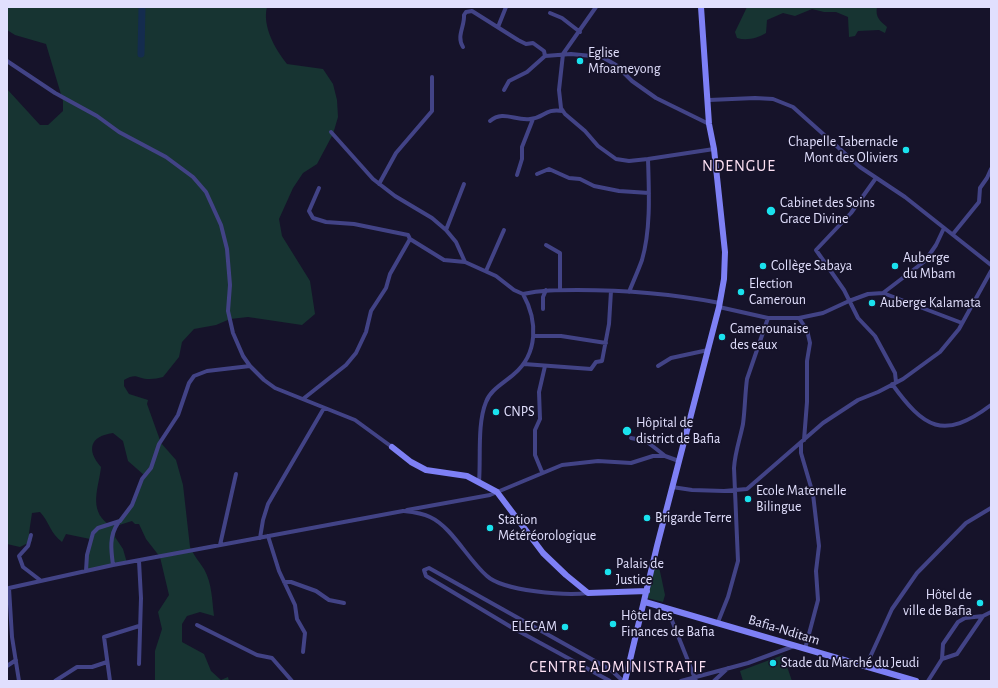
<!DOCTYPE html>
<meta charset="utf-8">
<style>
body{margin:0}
#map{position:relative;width:998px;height:688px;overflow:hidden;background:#16132a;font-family:"Alegreya Sans",sans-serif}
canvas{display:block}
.frame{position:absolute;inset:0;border:8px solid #e1dffd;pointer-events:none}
</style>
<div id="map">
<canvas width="998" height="688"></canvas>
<div class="frame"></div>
</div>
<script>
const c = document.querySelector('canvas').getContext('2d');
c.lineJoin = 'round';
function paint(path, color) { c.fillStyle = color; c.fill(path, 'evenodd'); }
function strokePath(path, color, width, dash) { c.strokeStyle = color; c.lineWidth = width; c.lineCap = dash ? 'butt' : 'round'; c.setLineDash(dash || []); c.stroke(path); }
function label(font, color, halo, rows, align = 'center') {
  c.font = font + ' "Alegreya Sans",sans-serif'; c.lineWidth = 3.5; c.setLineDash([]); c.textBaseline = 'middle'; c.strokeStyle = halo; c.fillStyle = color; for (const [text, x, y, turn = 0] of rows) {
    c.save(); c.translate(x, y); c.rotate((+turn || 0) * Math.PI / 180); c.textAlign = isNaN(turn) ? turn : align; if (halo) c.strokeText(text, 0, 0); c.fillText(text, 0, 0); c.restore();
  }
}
const green = new Path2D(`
 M 7,7 L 267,7 C 262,26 275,49 287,64 L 323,69 L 333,84 L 337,100 L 338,117 L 333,134 L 317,164 L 303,173 L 293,188 L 279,219 L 282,236 L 310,281 L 315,314 L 302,325 L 248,317 L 230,319 L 216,325 L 194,329 L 182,342 L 179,357 L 163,377 C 159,378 154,379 150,379 C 137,379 137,372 124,380 L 124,386 L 129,394 L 148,400 L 147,404 L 161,443 L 176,460 L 183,485 L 190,547 C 194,556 199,561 204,569 C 212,583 212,600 214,616 L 200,612 L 187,616 L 182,624 L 182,642 L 204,654 L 211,671 L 221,680 L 228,677 L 229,681 L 155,681 L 155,651 L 162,629 L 158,612 L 169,595 L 160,557 L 146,539 L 139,524 L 135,524 L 132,521 L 116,526 L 115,537 L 123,549 L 127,563 L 85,571 L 90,539 L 66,534 L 62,542 C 50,533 50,523 40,512 L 32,513 L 29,533 L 32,541 L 20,547 L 7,544 L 7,89 L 40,125 L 48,125 L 63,111 L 63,101 L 46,44 L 15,35 L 7,30 ZM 113,433 L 123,441 L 128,461 L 144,475 C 137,494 130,518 108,524 C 88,509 99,487 101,467 C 86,450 90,436 113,433 Z
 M 747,7 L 877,7 C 875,17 880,21 887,27 L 885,33 L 879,30 L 858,31 L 855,36 L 849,37 L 848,17 L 836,12 L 824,12 L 812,9 L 795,16 L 783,13 L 767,20 L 766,33 C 758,38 747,41 737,38 L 735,32 Z
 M 655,562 L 658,562 L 665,595 L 663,602 L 647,598 Z
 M 783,655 L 792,681 L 743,681 L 740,671 Z`);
const river = new Path2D(`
 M 141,54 L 142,7`);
const street = new Path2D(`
 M 596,7 L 563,54 L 559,90 L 561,108 L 565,114 L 585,131 L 598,146 L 616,159 L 629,161 L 648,159
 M 550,13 L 562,18 L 580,32
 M 498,27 L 506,7
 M 463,47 C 456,36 465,26 464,15 L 466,12 L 472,11 L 518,40 L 526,44 L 533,43 L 544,51 L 545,56
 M 7,61 L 55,93 L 97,116 L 119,132 L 166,157 L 193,177 L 206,192 L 221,225 L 227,249 L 230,285 L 228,311 L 233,333 L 243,356 L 250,366 L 264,380 L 275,388 L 355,420 L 392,447
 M 504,90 L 509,81 L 527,72 L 545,56 L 571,54 L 602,57 L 616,65 L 632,81 L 656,98 L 709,124
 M 709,100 L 755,98 L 773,99 L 793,107 L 860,167 L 905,197 L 991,265
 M 490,121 C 503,110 515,121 530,119 C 545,118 544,108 563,111
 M 331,132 L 373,179 L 395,196 L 432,218 L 446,230 L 456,242 L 465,262 L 496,276 L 514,290 L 523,294
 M 537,174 L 549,169 L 569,178 L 580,179 L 594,186 L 619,191 L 649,193
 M 517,175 L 522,159 L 522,147 L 533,119
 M 876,178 L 851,213 L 816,250 L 844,290 L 858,318 L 875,336 L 895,373 L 896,382
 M 379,184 L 396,153 L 432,111 L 432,77
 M 319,188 L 309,211 L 313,218 L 326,222 L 354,224 L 408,235 L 410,239
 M 446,230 L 464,184
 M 953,234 L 979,202 L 980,188 L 987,178 L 991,169
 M 546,245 L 560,253 L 560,289
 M 486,271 L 504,230
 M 629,292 C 633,282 638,271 642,260 C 651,229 649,191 648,159 L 714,149
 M 883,293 L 962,323
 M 719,307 L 768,318 L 799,318 L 823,313 L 849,301 L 868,294 L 883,293 L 925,261 L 936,245 L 944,228
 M 543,309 L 543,297 L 546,290
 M 799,318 L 807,330 L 810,343 L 807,361 L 807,402 L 804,440
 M 534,336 L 561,336 L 606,343
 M 524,364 L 591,369 L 596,362 L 602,361 L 609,324 L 611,291
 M 658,366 L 671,358 L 708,350
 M 892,384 C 924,428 943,441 991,405
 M 303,399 L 346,365 L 356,353 L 366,332 L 371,311 L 386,288 L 390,274 L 410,239 L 444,260 L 465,262
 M 631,438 L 646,441 L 664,455
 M 801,443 L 801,453 L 813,494 L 819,546 L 816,571 L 818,600 L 805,649
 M 542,472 L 535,455 L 535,430 L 540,419 L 539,392 L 545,366
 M 479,482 C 481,458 477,424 486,402 C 490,390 504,383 514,374 C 538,354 538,321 523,294 C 541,290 558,290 577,290 C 625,290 673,294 720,303
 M 672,487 L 692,490 L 724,491 L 747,489 L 823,423 L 858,400 L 878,392 L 903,379 L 940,352 L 959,329 L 991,271
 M 407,510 L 490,495 L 562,465 L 598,461 L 631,463 L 653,456 L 665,456 L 679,461
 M 31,535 L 28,546 L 19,556 L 23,567 L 40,580
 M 268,536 L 279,571 L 295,605 L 297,619 L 305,633 L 303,652
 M 260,538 L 263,520 L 268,504 L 324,408
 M 220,545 L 236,474
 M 113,565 C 111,550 109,536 118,523
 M 86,571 L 87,555 L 93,533 L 98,528 L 120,521 L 132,505 L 142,479 L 151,468 L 159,444 L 178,415 L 189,383 L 194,376 L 207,371 L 250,366
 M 284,582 L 291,582 L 316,591 L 329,600 L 344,603
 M 667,608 L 696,681
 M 718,622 L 728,597 L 738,561 L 734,468 C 735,452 740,439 743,424 C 745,409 745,394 747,379 L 768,318
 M 197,625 L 257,655 L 272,658 L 292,681
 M 942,659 L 957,654 L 983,616 L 991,612
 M 139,664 L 141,598 L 139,561
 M 7,666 L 16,660
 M 866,666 L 892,609 L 917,573 L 966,523 L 991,508
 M 19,681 L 12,637 L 9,588 L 113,565 L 403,511 C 412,512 422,513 430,517 C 452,527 468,560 487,576 C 503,591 566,596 588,593
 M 55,681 L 77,667 L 92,667 L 107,662
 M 110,681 L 104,637 L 139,626
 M 610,681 L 511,627 L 426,576 L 424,570 L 429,568 L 611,670 L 623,681
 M 681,681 L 748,663 L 794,646
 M 714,681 L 728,668
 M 928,681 L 942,659 L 943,644 L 958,622 L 965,618 L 983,616`);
const secondary = new Path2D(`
 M 392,447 L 411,462 L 426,470 L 467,476 L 497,492 L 543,553 L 566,575 L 588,593 L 647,591
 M 645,602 L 916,681
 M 625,681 L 657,546 L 719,307 L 724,279 L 725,252 L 714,149 L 709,124 L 701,7`);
const markers = [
 [580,61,4,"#1ae2ee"],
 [906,150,4,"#1ae2ee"],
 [771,211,5,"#1ae2ee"],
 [763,266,4,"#1ae2ee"],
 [895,266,4,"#1ae2ee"],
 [741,292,4,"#1ae2ee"],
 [872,303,4,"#1ae2ee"],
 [722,337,4,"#1ae2ee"],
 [496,412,4,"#1ae2ee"],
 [627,431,5,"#1ae2ee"],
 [748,499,4,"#1ae2ee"],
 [647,518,4,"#1ae2ee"],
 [490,528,4,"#1ae2ee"],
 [608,572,4,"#1ae2ee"],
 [980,603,4,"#1ae2ee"],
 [613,624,4,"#1ae2ee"],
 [565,627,4,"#1ae2ee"],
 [773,663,4,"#1ae2ee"]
];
const poiNames = [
 ["Eglise",588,53],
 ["Mfoameyong",588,69],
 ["Chapelle Tabernacle",898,142,"right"],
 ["Mont des Oliviers",898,158,"right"],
 ["Cabinet des Soins",780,203],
 ["Grace Divine",780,219],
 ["Auberge",903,258],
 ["du Mbam",903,274],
 ["Collège Sabaya",771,266],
 ["Election",749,284],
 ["Cameroun",749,300],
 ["Auberge Kalamata",880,303],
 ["Camerounaise",730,329],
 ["des eaux",730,345],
 ["CNPS",504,412],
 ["Hôpital de",636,423],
 ["district de Bafia",636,439],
 ["Ecole Maternelle",756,491],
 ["Bilingue",756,507],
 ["Brigarde Terre",655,518],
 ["Station",498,520],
 ["Météréorologique",498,536],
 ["Palais de",616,564],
 ["Justice",616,580],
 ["Hôtel de",972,595,"right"],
 ["ville de Bafia",972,611,"right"],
 ["Hôtel des",621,616],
 ["Finances de Bafia",621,632],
 ["ELECAM",557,627,"right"],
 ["Stade du Marché du Jeudi",781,663]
];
const streetNames = [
 ["Bafia-Nditam",784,630,17]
];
const quarterNames = [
 ["NDENGUE",739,166],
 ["CENTRE ADMINISTRATIF",618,667]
];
paint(green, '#173432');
strokePath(river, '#142c4e', 7);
strokePath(street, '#424386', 4);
strokePath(secondary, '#7e80f5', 6);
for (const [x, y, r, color] of markers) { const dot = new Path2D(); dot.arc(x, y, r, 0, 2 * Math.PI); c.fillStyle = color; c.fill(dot); strokePath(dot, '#16132a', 1.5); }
label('14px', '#e1dffd', '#16132a', poiNames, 'left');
label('14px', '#e1dffd', '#16132a', streetNames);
c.letterSpacing = '1px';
label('16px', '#fde1f4', '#16132a', quarterNames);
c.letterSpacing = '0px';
</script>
